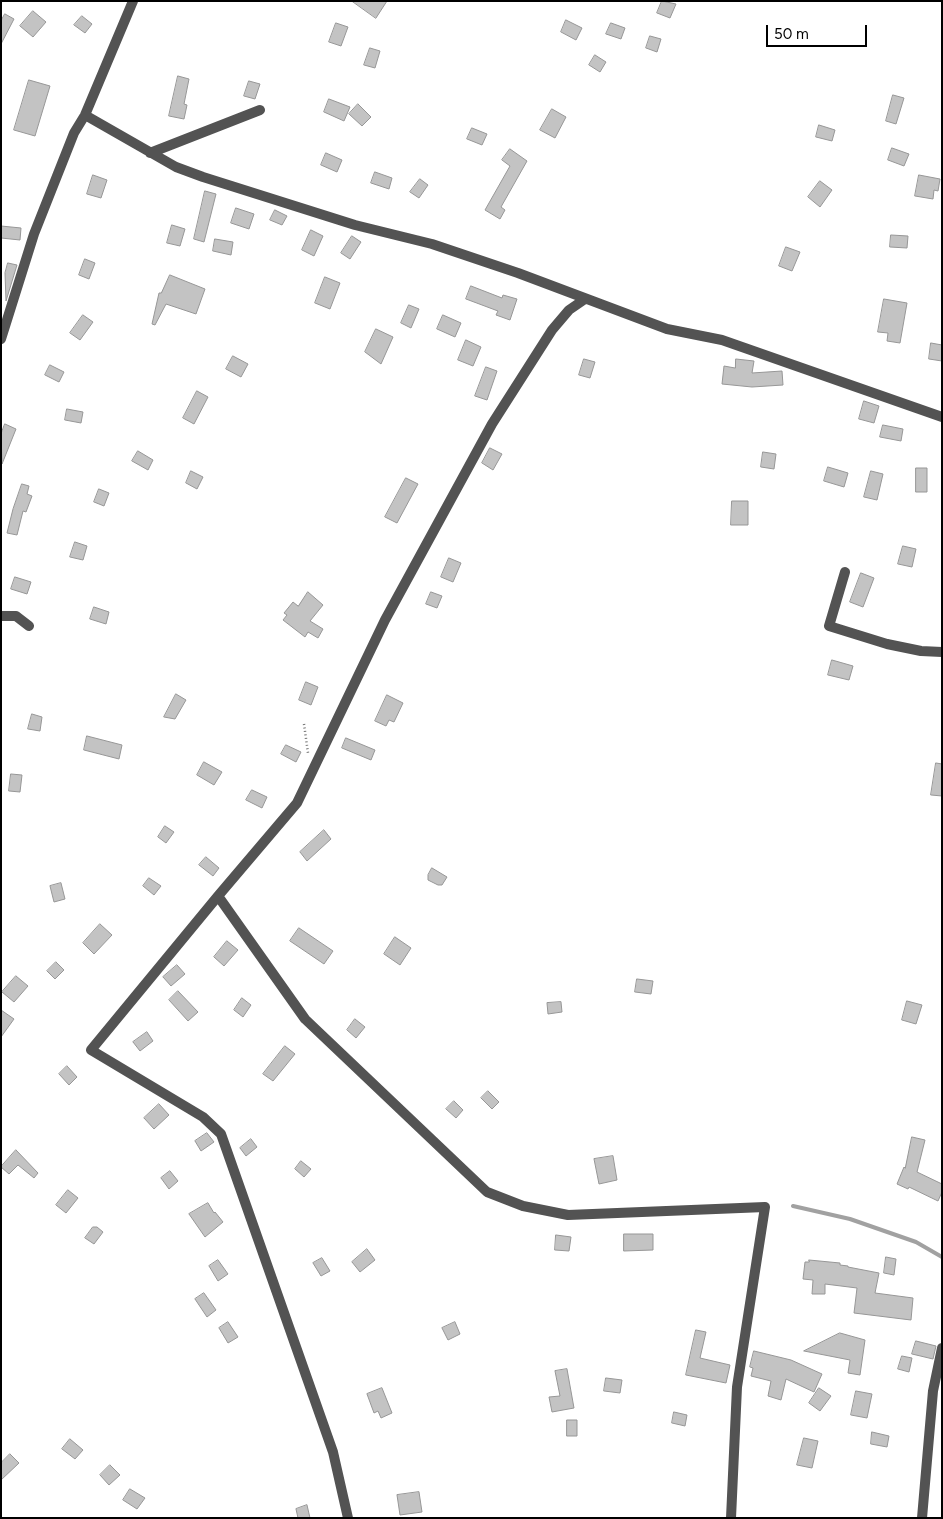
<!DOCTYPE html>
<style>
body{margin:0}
#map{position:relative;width:943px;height:1519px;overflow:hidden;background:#fff;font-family:Figtree,sans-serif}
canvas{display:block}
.frame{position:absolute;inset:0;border:2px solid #000;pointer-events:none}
.scale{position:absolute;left:766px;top:25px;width:101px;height:22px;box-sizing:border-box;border:2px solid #000;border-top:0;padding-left:6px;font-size:15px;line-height:18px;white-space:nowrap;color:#000;-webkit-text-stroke:4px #fff;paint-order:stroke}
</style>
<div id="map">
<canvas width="943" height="1519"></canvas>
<div class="frame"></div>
<div class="scale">50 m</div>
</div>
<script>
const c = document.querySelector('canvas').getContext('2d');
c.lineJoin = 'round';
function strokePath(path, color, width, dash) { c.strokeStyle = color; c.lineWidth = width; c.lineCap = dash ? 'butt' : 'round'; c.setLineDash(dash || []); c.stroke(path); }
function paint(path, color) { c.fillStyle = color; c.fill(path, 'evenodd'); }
const stream = new Path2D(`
 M 793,1206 L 850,1219 L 916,1242 L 942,1257`);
const building = new Path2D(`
 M 352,1 L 387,1 L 376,18 Z
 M 662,1 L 676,4 L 670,18 L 657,13 Z
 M 33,11 L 46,22 L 33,37 L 20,26 Z
 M 5,14 L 14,19 L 1,44 L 1,21 Z
 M 82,16 L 92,24 L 85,33 L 74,25 Z
 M 566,20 L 582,28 L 576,40 L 561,32 Z
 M 336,23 L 348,27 L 341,46 L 329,42 Z
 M 611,23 L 625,28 L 621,39 L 606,34 Z
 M 650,36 L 661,39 L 657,52 L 646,48 Z
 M 370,48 L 380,51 L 375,68 L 364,65 Z
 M 595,55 L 606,62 L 600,72 L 589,65 Z
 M 178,76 L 189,79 L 184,104 L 187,105 L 184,119 L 169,116 Z
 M 29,80 L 50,86 L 35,136 L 14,130 Z
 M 249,81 L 260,84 L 255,99 L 244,96 Z
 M 893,95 L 904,98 L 896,124 L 886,121 Z
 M 329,99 L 350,107 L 344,121 L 324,112 Z
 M 358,104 L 371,117 L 362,126 L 349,114 Z
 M 552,109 L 566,117 L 555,138 L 540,130 Z
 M 819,125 L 835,130 L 832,141 L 816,137 Z
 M 472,128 L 487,134 L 482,145 L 467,139 Z
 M 892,148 L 909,154 L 904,166 L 888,160 Z
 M 510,149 L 527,161 L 501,207 L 505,210 L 500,219 L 485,210 L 510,166 L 502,160 Z
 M 326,153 L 342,160 L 337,172 L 321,165 Z
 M 375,172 L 392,178 L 389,189 L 371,183 Z
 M 93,175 L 107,180 L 101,198 L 87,194 Z
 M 919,175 L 940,179 L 938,191 L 934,190 L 933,199 L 915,196 Z
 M 420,179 L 428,185 L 419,198 L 410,192 Z
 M 820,181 L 832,190 L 820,207 L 808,197 Z
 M 205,191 L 216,194 L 204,242 L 194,239 Z
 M 236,208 L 254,214 L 249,229 L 231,223 Z
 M 275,210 L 287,216 L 282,225 L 270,220 Z
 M 172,225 L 185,229 L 180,246 L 167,243 Z
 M 1,226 L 21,228 L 20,240 L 1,238 Z
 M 311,230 L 323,236 L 314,256 L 302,250 Z
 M 891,235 L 908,236 L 907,248 L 890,247 Z
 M 352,236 L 361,242 L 350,259 L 341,253 Z
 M 215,239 L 233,242 L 231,255 L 213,251 Z
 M 786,247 L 800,252 L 792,271 L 779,266 Z
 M 85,259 L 95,263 L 89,279 L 79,275 Z
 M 8,263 L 17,265 L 6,301 L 5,273 Z
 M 170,275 L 205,289 L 196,314 L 166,304 L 155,325 L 152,324 L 159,293 L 161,293 Z
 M 325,277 L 340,283 L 330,309 L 315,303 Z
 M 471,286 L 502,298 L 503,295 L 517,299 L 510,320 L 496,315 L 498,311 L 466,299 Z
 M 884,299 L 907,303 L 900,343 L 887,341 L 888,333 L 878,332 Z
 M 409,305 L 419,309 L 411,328 L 401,323 Z
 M 83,315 L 93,322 L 80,340 L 70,333 Z
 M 443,315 L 461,323 L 455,337 L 437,329 Z
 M 376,329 L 393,337 L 381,364 L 365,352 Z
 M 466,340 L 481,347 L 473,366 L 458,360 Z
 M 931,343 L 942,345 L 942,361 L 929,359 Z
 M 233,356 L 248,364 L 241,377 L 226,369 Z
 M 584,359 L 595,362 L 590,378 L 579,375 Z
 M 736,359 L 754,361 L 752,373 L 782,371 L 783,385 L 752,387 L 722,384 L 724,366 L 735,368 Z
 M 50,365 L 64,372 L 59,382 L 45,375 Z
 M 486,367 L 497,371 L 487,400 L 475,396 Z
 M 197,391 L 208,397 L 194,424 L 183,418 Z
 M 864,401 L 879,406 L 874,423 L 859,419 Z
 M 67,409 L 83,412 L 81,423 L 65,420 Z
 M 5,424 L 16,429 L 2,464 L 1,434 Z
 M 883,425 L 903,429 L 901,441 L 880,437 Z
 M 490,448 L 502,454 L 493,470 L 482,463 Z
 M 138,451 L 153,460 L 148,470 L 132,461 Z
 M 763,452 L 776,454 L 774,469 L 761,467 Z
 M 828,467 L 848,473 L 844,487 L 824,481 Z
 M 916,468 L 927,468 L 927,492 L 916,492 Z
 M 191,471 L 203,477 L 197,489 L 186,483 Z
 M 871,471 L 883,474 L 877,500 L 864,497 Z
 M 406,478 L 418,484 L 397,523 L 385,517 Z
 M 22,484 L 29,486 L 27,494 L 32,496 L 26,512 L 23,511 L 17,535 L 7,533 L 13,509 Z
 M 99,489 L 109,493 L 104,506 L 94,502 Z
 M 732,501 L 748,501 L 748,525 L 731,525 Z
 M 75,542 L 87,546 L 83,560 L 70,557 Z
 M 903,546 L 916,549 L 912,567 L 898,564 Z
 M 449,558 L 461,563 L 453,582 L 441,577 Z
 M 861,573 L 874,578 L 863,607 L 850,602 Z
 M 15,577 L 31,582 L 27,594 L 11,589 Z
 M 308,592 L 323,605 L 310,621 L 323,629 L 318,638 L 308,632 L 305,637 L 283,620 L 287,615 L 284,613 L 293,602 L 298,606 Z
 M 431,592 L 442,596 L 437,608 L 426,604 Z
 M 94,607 L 109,612 L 106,624 L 90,619 Z
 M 832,660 L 853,666 L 849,680 L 828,675 Z
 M 306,682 L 318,687 L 311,705 L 299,700 Z
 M 176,694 L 186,700 L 175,719 L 164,717 Z
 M 387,695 L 403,703 L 394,722 L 389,720 L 386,726 L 375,721 Z
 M 32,714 L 42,717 L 40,731 L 28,729 Z
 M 87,736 L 122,745 L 119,759 L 84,750 Z
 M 346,738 L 375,750 L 371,760 L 342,748 Z
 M 286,745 L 301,752 L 296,762 L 281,754 Z
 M 204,762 L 222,772 L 214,785 L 197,775 Z
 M 936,763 L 942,764 L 942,796 L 931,795 Z
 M 11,774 L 22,775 L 20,792 L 9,791 Z
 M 252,790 L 267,797 L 262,808 L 246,800 Z
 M 165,826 L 174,832 L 166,843 L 158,837 Z
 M 324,830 L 331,839 L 307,861 L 300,852 Z
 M 206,857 L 219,868 L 213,876 L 199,865 Z
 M 432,868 L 447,877 L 442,885 L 438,885 L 428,880 L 428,875 Z
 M 149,878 L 161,886 L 154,895 L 143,886 Z
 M 61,883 L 65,899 L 54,902 L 50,886 Z
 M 100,924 L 112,935 L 94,954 L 83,943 Z
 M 299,928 L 333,951 L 324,964 L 290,941 Z
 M 395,937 L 411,948 L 400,965 L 384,954 Z
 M 227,941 L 238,950 L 224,966 L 214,957 Z
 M 56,962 L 64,970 L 55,979 L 47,971 Z
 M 177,965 L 185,974 L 171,986 L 163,977 Z
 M 16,976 L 28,986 L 14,1002 L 2,992 Z
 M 637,979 L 653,981 L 651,994 L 635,992 Z
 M 178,991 L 198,1012 L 188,1021 L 169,1000 Z
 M 242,998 L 251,1005 L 243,1017 L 234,1010 Z
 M 907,1001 L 922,1005 L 916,1024 L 902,1020 Z
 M 561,1002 L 562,1012 L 548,1014 L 547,1003 Z
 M 1,1010 L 14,1019 L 1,1037 Z
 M 355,1019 L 365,1027 L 356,1038 L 347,1030 Z
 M 147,1032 L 153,1041 L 140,1051 L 133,1042 Z
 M 285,1046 L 295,1054 L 273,1081 L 263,1074 Z
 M 67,1066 L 77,1077 L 69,1085 L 59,1074 Z
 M 488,1091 L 499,1102 L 492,1109 L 481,1098 Z
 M 454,1101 L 463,1110 L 456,1118 L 446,1109 Z
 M 159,1104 L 169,1115 L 154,1129 L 144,1118 Z
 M 207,1133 L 214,1142 L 201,1151 L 195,1141 Z
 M 912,1137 L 925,1140 L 917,1172 L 942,1184 L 942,1192 L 938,1201 L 909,1187 L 908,1189 L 897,1184 L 904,1167 L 905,1168 Z
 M 251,1139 L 257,1147 L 246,1156 L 240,1148 Z
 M 16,1150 L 38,1173 L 34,1178 L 18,1165 L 9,1174 L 1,1167 Z
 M 613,1156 L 617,1180 L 599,1184 L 594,1159 Z
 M 301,1161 L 311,1169 L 304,1177 L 295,1169 Z
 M 170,1171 L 178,1181 L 169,1189 L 161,1178 Z
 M 68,1190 L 78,1198 L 66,1213 L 56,1205 Z
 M 208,1203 L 214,1213 L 215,1212 L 223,1222 L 205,1237 L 189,1214 Z
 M 93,1227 L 97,1227 L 103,1232 L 94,1244 L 85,1238 Z
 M 624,1234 L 653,1234 L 653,1250 L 624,1251 Z
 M 556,1235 L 571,1237 L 569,1251 L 555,1250 Z
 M 367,1249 L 375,1260 L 360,1272 L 352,1262 Z
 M 886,1257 L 896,1259 L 894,1275 L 884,1273 Z
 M 322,1258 L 330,1271 L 321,1276 L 313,1263 Z
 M 218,1260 L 228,1274 L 218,1281 L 209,1266 Z
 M 809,1260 L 840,1263 L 840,1265 L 848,1266 L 848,1267 L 879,1273 L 875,1293 L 913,1298 L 911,1320 L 854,1313 L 857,1288 L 825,1284 L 825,1294 L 812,1294 L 813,1280 L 803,1279 L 805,1262 L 809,1262 Z
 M 204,1293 L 216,1310 L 207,1317 L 195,1299 Z
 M 228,1322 L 238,1337 L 228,1343 L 219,1328 Z
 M 455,1322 L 460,1334 L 448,1340 L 442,1328 Z
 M 696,1330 L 706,1332 L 700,1358 L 730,1365 L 726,1383 L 686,1375 Z
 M 840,1333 L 865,1340 L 860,1375 L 848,1373 L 850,1360 L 804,1351 Z
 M 916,1341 L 936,1346 L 933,1359 L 912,1354 Z
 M 754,1351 L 791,1360 L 822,1374 L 814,1392 L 786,1379 L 781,1400 L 768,1396 L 771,1381 L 751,1376 L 753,1368 L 750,1367 Z
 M 902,1356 L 912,1358 L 909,1372 L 898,1369 Z
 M 567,1369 L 574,1408 L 552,1412 L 549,1397 L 560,1396 L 555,1371 Z
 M 606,1378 L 622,1380 L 620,1393 L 604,1391 Z
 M 382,1388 L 392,1413 L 381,1418 L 378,1411 L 374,1413 L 367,1394 Z
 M 819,1388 L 831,1396 L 820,1411 L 809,1403 Z
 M 856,1391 L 872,1394 L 867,1418 L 851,1415 Z
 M 674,1412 L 687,1415 L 685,1426 L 672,1423 Z
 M 567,1420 L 577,1420 L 577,1436 L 567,1436 Z
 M 872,1432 L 889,1436 L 887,1447 L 871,1444 Z
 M 804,1438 L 818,1441 L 812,1468 L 797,1465 Z
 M 70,1439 L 83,1450 L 75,1459 L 62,1449 Z
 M 10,1454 L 19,1463 L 1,1480 L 1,1463 Z
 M 110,1465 L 120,1475 L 109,1485 L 100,1475 Z
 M 130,1489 L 145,1498 L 137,1509 L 123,1500 Z
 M 419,1492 L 422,1512 L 400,1515 L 397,1495 Z
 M 307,1505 L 310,1518 L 298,1518 L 296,1509 Z`);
const path = new Path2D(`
 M 304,724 L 308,753`);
const street = new Path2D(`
 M 85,115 L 176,167 L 203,177 L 355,225 L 432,244 L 518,273 L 667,329 L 722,340 L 942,417
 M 150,153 L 260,110
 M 1,339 L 34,234 L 74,133 L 85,115 L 133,1
 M 845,572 L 829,626 L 887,644 L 921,651 L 942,652
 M 1,616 L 16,616 L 29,626
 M 218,896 L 305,1019 L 487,1192 L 523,1206 L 568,1215 L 765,1207 L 737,1387 L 731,1518
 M 348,1518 L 333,1452 L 221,1134 L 203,1117 L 91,1050 L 218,896 L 297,803 L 385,620 L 492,424 L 552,330 L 569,310 L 585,299
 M 922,1518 L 933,1391 L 942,1348`);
strokePath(stream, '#a1a1a1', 4);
paint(building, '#c3c3c3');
strokePath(building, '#979797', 1);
strokePath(path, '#757575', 2.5, [1, 2.5]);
strokePath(street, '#535353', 10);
</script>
